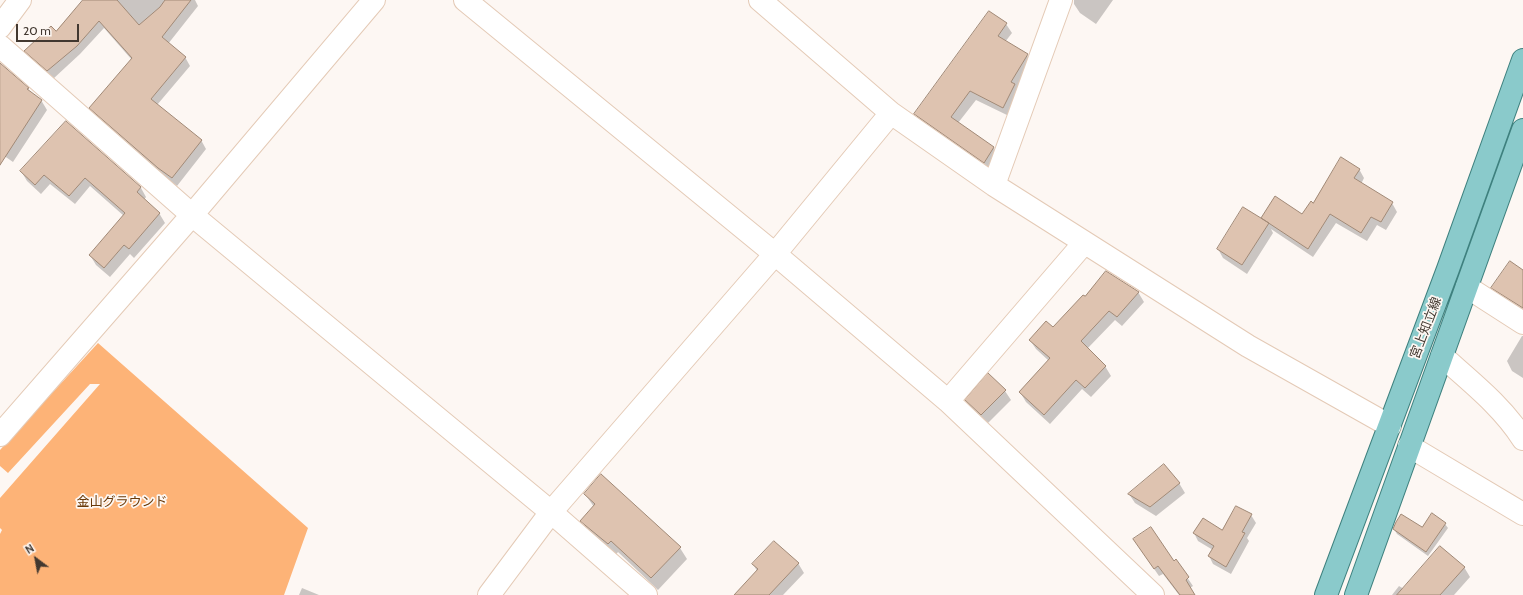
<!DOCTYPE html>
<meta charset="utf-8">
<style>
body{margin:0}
#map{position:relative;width:1523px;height:595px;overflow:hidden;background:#fdf7f3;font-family:Cabin,sans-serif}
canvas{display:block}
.north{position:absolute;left:16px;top:539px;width:40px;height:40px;-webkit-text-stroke:3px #fdf7f3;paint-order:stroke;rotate:328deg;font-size:11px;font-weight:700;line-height:16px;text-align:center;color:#423830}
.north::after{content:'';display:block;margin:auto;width:14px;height:18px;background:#423830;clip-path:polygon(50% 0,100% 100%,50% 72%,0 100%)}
.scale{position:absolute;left:16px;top:24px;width:63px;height:18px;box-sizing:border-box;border:2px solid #423830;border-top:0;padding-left:5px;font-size:12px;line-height:14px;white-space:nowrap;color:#423830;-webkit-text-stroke:3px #fdf7f3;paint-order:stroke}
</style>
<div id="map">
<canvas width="1523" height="595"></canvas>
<div class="north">N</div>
<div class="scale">20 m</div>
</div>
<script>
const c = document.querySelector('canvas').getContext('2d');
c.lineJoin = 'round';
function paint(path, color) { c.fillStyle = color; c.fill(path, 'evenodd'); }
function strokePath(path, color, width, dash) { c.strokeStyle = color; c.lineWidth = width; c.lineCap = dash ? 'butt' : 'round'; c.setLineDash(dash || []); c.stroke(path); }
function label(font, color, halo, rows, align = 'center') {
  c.font = font + ' Cabin,"Noto Sans JP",sans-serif'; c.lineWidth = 3.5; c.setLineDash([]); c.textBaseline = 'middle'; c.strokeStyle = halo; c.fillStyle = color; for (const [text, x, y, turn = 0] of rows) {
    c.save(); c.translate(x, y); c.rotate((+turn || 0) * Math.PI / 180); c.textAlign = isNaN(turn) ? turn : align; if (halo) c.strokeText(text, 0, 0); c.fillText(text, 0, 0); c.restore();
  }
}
const green = new Path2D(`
 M 98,343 L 308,528 L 284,595 L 0,595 L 0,534 L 2,530 L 0,528 L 0,498 L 100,384 L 90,384 L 8,473 L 0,466 L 0,450 Z`);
const shadow = new Path2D(`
 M 84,0 L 195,0 L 198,6 L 168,44 L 185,57 L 190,66 L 157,105 L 201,140 L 206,149 L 177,186 L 164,177 L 95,116 L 90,108 L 132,60 L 104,28 L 80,54 L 53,79 L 30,59 L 25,51 L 56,33 Z
 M 1074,0 L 1113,0 L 1096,24 L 1080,13 L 1074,4 Z
 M 990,13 L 1006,24 L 1012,33 L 1005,42 L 1027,55 L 1032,64 L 1017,89 L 1020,94 L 1009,116 L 976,100 L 958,123 L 994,148 L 999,157 L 989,171 L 921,123 L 915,114 Z
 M 0,64 L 28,88 L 30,93 L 41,100 L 47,110 L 13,162 L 0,153 Z
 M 67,123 L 141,188 L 146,197 L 144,200 L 159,213 L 165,223 L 134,258 L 130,254 L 110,277 L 96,265 L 90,255 L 124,216 L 90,186 L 75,204 L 50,184 L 41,194 L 27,181 L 21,171 Z
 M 1359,169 L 1364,178 L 1361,184 L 1392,203 L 1397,212 L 1386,230 L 1377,225 L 1367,241 L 1336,223 L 1313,257 L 1271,229 L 1273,233 L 1247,274 L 1223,258 L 1218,249 L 1265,222 L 1302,215 L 1313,204 Z
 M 1523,271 L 1523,313 L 1498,297 L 1492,288 Z
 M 1138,292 L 1144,302 L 1122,326 L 1115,320 L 1087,349 L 1105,366 L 1111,376 L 1091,397 L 1082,389 L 1050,424 L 1026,402 L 1020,392 L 1049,361 L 1036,349 L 1030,340 Z
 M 1522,336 L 1523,336 L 1523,378 L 1512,371 L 1507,361 Z
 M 1005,391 L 1011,400 L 987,424 L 972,410 L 966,400 Z
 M 1179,483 L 1185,493 L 1156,516 L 1135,503 L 1129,494 Z
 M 585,494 L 680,548 L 687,559 L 658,590 L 618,552 L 615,556 L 588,533 L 582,521 L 594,507 Z
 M 1237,507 L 1251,515 L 1256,523 L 1247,538 L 1249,541 L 1231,574 L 1213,564 L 1209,556 L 1213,550 L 1198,541 L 1194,533 L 1223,531 Z
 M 1445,524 L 1448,528 L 1428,556 L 1397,534 L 1394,529 L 1422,529 Z
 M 1139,547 L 1174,563 L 1176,561 L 1193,586 L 1190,588 L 1195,595 L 1179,595 L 1163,574 L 1159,576 Z
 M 798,563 L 804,573 L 783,595 L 735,595 L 757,571 L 753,564 Z
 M 1464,567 L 1470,577 L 1454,595 L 1392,595 L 1399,586 L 1404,589 Z
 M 302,588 L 319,595 L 299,595 Z`);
const building = new Path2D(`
 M 83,0 L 117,0 L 139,25 L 160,7 L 165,0 L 191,0 L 162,37 L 186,57 L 151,99 L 202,140 L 172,178 L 158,168 L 89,108 L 132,58 L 99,21 L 77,46 L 47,71 L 24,51 L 51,26 L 56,31 Z
 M 989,11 L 1007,23 L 998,36 L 1028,54 L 1011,82 L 1015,84 L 1003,108 L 970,91 L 951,117 L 994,147 L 984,163 L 914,114 Z
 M 0,63 L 29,88 L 27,89 L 42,100 L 0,165 Z
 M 66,121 L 141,187 L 137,192 L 160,213 L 129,249 L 124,245 L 104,268 L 89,255 L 125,213 L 85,178 L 69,196 L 44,175 L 35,185 L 20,171 Z
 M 1341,157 L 1360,169 L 1354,178 L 1393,202 L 1381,222 L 1371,217 L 1361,233 L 1330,214 L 1308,249 L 1261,218 L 1275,196 L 1302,214 L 1311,201 L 1313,203 Z
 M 1243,207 L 1269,223 L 1242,265 L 1217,249 Z
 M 1510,261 L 1523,270 L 1523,308 L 1491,288 Z
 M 1106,271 L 1139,292 L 1117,317 L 1109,311 L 1081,341 L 1106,366 L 1085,388 L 1076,380 L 1044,415 L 1019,392 L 1050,358 L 1029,340 L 1046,321 L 1053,327 L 1083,295 L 1085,296 Z
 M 988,373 L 1006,390 L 981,415 L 965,400 Z
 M 1164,464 L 1180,483 L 1150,507 L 1128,494 Z
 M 601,474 L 681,547 L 651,578 L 611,541 L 608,544 L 580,521 L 595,504 L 584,494 Z
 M 1236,506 L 1252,514 L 1242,532 L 1245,533 L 1226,567 L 1208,556 L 1214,546 L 1193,533 L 1203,518 L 1222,530 Z
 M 1432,513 L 1446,523 L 1426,552 L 1393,529 L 1396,522 L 1401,514 L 1422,527 Z
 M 1151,527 L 1174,561 L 1176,559 L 1189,577 L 1186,580 L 1195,595 L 1180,595 L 1158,566 L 1154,569 L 1133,539 Z
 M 774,541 L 799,563 L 769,595 L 734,595 L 758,569 L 752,564 Z
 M 1440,546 L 1465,567 L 1440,595 L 1397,595 Z`);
const minor = new Path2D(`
 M 465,0 L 775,254 L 948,401 L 1153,595
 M 760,0 L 891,113 L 994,185 L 1248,346 L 1390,426
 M 0,27 L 20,0
 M 0,46 L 192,215 L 551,512 L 646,595
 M 994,185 L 1061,0
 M 1467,287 L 1523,323
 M 1442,356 C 1471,382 1502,406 1523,439
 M 948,401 L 1084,243
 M 0,435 L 192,215 L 374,0
 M 1409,446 L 1523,514
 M 489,595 L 551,512 L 775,254 L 891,113`);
const major = new Path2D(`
 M 1326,595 L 1448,269 L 1523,60
 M 1356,595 L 1523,130`);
const streetNames = [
 ["宮上知立線",1426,328,-69]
];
const parkNames = [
 ["金山グラウンド",122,502]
];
paint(green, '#fdb377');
paint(shadow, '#0003');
paint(building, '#dec3b0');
strokePath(building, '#a18976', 1);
strokePath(minor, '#e4cab6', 24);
strokePath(major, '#3e807e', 24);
strokePath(minor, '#fff', 22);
strokePath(major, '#8acacb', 22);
label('13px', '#423830', '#fdf7f3', streetNames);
label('13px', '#6a3a09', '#fdf7f3', parkNames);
</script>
